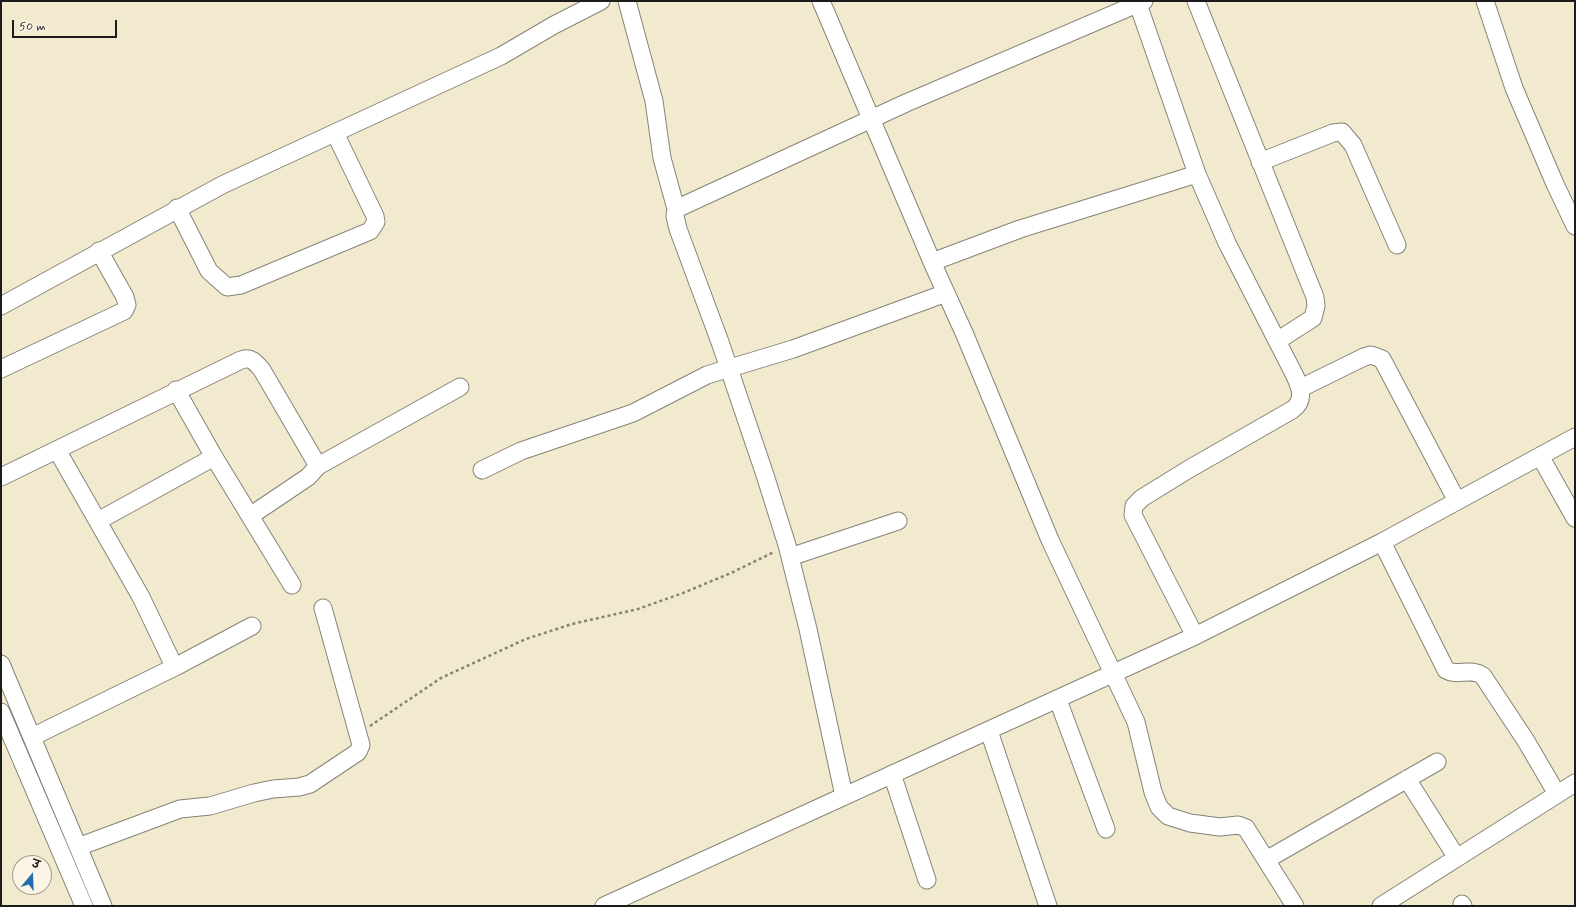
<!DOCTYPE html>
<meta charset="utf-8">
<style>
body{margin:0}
#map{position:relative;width:1576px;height:907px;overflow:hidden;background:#f1eacf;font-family:Mynerve,"Playpen Sans Deva",sans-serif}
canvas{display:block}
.frame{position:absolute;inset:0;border:2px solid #1c1c1c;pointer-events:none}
.north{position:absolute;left:12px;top:855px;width:40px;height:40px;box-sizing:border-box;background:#fcf5e5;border:1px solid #a29e95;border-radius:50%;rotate:19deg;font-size:11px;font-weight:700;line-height:16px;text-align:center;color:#1c1c1c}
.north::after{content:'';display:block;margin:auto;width:14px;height:18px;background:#1f6fb2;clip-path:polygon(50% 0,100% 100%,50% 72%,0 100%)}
.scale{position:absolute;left:12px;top:20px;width:105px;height:18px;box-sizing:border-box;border:2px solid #1c1c1c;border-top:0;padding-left:5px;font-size:12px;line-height:14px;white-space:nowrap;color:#1c1c1c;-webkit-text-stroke:3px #fcf5e5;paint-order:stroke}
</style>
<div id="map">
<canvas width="1576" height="907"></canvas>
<div class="frame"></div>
<div class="north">उ</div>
<div class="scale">50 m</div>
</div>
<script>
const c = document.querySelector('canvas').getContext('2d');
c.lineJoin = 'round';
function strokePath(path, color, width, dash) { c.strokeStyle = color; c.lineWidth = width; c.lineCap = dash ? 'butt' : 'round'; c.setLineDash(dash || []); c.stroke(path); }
const path = new Path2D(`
 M 370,726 L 441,678 L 526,639 L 572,624 L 638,609 L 683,593 L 731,573 L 774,552`);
const minor = new Path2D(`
 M 627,1 L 654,101 L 662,158 L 676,209
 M 821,1 L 932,262 L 965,335 L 1050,540 L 1136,722 L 1153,792 L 1159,807 L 1168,816 L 1190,823 L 1220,827 L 1238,825 L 1246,828 L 1295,906
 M 1196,1 L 1315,297 L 1316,306 L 1313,318 L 1277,341
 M 1485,1 L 1514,88 L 1555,184 L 1575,226
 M 1138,4 L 1197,174 L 1227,243 L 1295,376 C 1301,389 1305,401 1292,410 L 1189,469 L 1142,498 L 1134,506 L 1133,515 L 1195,636
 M 1260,162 L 1333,133 L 1342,132 L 1353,145 L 1397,245
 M 177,208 L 209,271 L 227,287 L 241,285 L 370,231 L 376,222 L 375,216 L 335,133
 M 932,262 L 1020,229 L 1197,174
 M 1,306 L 222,185 L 501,56 L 554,25 L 601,1
 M 1,369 L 124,311 L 127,305 L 125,297 L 99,251
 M 1301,388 L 1364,357 L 1371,355 L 1382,359 L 1457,501
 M 176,390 L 214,457 L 292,585
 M 57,450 L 141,597 L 173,664 L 177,666
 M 1540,456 L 1575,518
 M 318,466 L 460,387
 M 482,470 L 521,451 L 633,413 L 707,375 L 793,349 L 946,293
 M 1,477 L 241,360 C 251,356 256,363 262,370 L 318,466 L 308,477 L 250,516
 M 98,521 L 214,457
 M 1382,542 L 1446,670 C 1458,677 1470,667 1483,676 L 1526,741 L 1557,794
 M 790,557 L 898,521
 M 1,664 L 103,906
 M 1058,700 L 1106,829
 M 1,712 L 84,906
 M 989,731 L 1048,906
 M 32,737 L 177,666 L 252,626
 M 892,774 L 927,880
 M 1407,779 L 1457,858
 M 844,796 L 808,629 L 787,545 L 765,475 L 720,342 L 678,229 L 675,216 L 676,209 L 906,103 L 1144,1
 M 78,847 L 180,809 L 210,806 L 254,793 L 273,789 L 299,787 L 310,784 L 358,752 L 361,745 L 323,608
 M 1266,860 L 1437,762
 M 1462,904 L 1463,906
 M 604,906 L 1195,636 L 1382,542 L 1575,437
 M 1381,906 L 1575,783`);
strokePath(minor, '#868376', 19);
strokePath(path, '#868376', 2.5, [3, 3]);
strokePath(minor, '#fff', 17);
</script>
